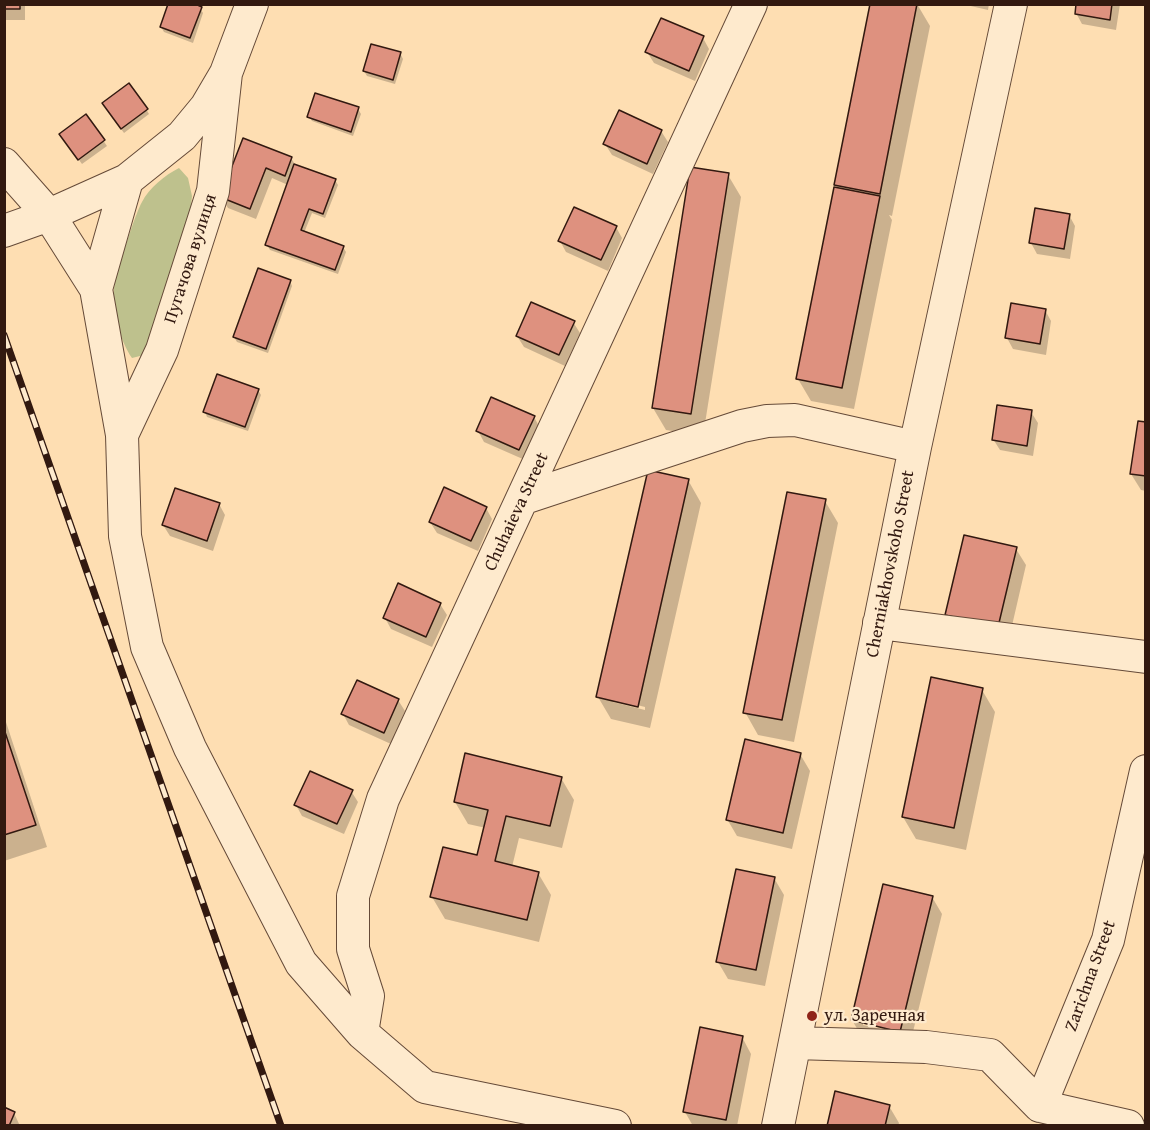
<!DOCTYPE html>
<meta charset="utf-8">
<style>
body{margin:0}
#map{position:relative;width:1150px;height:1130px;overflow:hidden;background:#fedeb2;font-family:"Gentium Book Plus",serif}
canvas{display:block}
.frame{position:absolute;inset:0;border:6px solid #321910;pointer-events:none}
</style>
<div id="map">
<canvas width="1150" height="1130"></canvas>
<div class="frame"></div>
</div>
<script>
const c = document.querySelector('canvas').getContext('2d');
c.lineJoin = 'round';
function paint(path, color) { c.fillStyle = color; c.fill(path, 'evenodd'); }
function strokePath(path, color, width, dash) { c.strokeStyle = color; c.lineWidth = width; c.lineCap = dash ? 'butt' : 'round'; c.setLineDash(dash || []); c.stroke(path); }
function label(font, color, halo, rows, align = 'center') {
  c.font = font + ' "Gentium Book Plus",serif'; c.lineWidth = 4.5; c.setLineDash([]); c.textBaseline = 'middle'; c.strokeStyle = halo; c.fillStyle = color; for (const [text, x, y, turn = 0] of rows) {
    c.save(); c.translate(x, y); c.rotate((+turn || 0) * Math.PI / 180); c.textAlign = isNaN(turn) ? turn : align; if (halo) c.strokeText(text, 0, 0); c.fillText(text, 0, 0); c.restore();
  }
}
const green = new Path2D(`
 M 179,168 L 188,178 L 192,196 L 189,227 L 144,355 L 132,358 C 120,341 113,312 114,291 C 114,279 135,214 142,202 C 149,188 165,175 179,168 Z`);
const shadow = new Path2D(`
 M 4,4 L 25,4 L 25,20 L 4,20 Z
 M 871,4 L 917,4 L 930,26 L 892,216 L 889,215 L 892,220 L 854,409 L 811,401 L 798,379 L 839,190 L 836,185 Z
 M 962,4 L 989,4 L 988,10 Z
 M 1078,4 L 1120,4 L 1116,30 L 1082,24 L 1076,13 Z
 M 200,8 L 203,13 L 193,43 L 164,32 L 161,27 Z
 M 703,38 L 709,49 L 695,81 L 654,63 L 647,52 Z
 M 400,53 L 403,59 L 395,84 L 367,76 L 364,71 Z
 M 106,108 L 146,109 L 149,114 L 124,133 Z
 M 358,109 L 361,114 L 353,136 L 312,121 L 309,116 Z
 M 86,116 L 107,146 L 82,164 L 64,140 Z
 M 661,131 L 668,142 L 653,174 L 612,155 L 605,144 Z
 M 244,139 L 291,158 L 296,166 L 335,180 L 338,185 L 325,218 L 312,213 L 304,233 L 343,247 L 346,252 L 338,274 L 270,250 L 267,245 L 288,185 L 272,178 L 256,219 L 228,208 L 221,197 Z
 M 728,175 L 741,197 L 703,436 L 666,430 L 653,408 Z
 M 1069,215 L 1075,226 L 1070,259 L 1037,254 L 1031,243 Z
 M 616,227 L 622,238 L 608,271 L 566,252 L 560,241 Z
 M 290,281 L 292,286 L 268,353 L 237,342 L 234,337 Z
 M 1045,310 L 1051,321 L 1046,355 L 1013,349 L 1007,338 Z
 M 573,322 L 580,333 L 565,366 L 524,347 L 517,336 Z
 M 258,390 L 261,395 L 248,431 L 207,417 L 205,412 Z
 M 1031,412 L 1038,423 L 1033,456 L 1000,450 L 993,439 Z
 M 534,417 L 540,428 L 525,460 L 484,442 L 478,431 Z
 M 1146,424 L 1146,491 L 1141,490 L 1131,474 Z
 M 688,480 L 701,503 L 650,728 L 611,719 L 598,697 ZM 613,699 L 645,707 L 645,710 L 613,702 Z
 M 825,501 L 838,523 L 794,742 L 758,735 L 745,712 Z
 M 219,504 L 225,515 L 213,551 L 170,536 L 163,525 Z
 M 486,508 L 492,519 L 478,551 L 437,533 L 430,522 Z
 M 1016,549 L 1026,565 L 1008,643 L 957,631 L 947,615 Z
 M 440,604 L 447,615 L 432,647 L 391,629 L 385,618 Z
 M 982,690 L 995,712 L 966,850 L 916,839 L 903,817 Z
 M 398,700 L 405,711 L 391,744 L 349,725 L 343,714 Z
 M 4,716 L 47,847 L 4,861 Z
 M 800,754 L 810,771 L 792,849 L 737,836 L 727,819 Z
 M 561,778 L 574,800 L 562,848 L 519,838 L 512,867 L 538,873 L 551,895 L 539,942 L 445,919 L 432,897 L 478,857 L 486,828 L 468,824 L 455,802 Z
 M 351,791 L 358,802 L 344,834 L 302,816 L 296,805 Z
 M 774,878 L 784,895 L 765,986 L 728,979 L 718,962 Z
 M 932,897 L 942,914 L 909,1048 L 862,1037 L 852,1020 ZM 863,1022 L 908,1032 L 907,1035 L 863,1025 Z
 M 742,1037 L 751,1054 L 737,1126 L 693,1126 L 685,1112 Z
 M 889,1106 L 899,1123 L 898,1126 L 828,1126 Z
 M 14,1113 L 20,1126 L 4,1126 Z`);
const building = new Path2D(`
 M 4,4 L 20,4 L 20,9 L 4,9 Z
 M 168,4 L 195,4 L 202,7 L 190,38 L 160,27 Z
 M 870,4 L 917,4 L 880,194 L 834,185 Z
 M 1076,4 L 1112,4 L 1110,20 L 1075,14 Z
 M 661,18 L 704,36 L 689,71 L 645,52 Z
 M 371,44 L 401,52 L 393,80 L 363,71 Z
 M 129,83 L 148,109 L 121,129 L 102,103 Z
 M 315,93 L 359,107 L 351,132 L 307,117 Z
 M 619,110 L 662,130 L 647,164 L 603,144 Z
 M 86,114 L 105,140 L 78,160 L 59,134 Z
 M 243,138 L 292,157 L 285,176 L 266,168 L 250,209 L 220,197 Z
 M 294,164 L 336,179 L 323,214 L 309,209 L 301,230 L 344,246 L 335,270 L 265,245 Z
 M 690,167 L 729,173 L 691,414 L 652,408 Z
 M 834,187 L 880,196 L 842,388 L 796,379 Z
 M 574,207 L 617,226 L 601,260 L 558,241 Z
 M 1035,208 L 1070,214 L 1064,249 L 1029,243 Z
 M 258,268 L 291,280 L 266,349 L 233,337 Z
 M 531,302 L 575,321 L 559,355 L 516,336 Z
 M 1011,303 L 1046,309 L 1040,344 L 1005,338 Z
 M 217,374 L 259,389 L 245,427 L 203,412 Z
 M 491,397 L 535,416 L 519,450 L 476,431 Z
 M 997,405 L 1032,410 L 1027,446 L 992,440 Z
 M 1138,421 L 1146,422 L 1146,476 L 1130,474 Z
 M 648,470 L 689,479 L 638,707 L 596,697 Z
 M 444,487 L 487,507 L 471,541 L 429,522 Z
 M 175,488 L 220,503 L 207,541 L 162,525 Z
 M 787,492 L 826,499 L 782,720 L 743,713 Z
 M 964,535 L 1017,547 L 998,627 L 945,615 Z
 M 398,583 L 441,603 L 426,637 L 383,618 Z
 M 931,677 L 983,688 L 954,828 L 902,817 Z
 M 357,680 L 399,699 L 384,733 L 341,714 Z
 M 4,729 L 36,825 L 4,835 Z
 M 745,739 L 801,753 L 783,833 L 726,820 Z
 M 465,753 L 562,777 L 550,826 L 506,816 L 495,861 L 539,872 L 527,920 L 430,897 L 443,847 L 477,855 L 488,810 L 454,802 Z
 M 310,771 L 353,790 L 337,824 L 294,805 Z
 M 736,869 L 775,877 L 756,970 L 716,962 Z
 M 883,884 L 933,896 L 900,1032 L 851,1020 Z
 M 700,1027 L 743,1036 L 726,1120 L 683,1112 Z
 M 835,1091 L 890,1105 L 885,1126 L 827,1126 Z
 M 4,1107 L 15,1112 L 9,1126 L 4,1126 Z`);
const minor = new Path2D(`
 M 4,164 L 49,215 L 96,289 L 122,435 L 125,536 L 147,647 L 190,748 L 301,963 L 362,1033 L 425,1087 L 615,1126
 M 4,231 L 49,215 L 127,180 L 182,136 L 206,107 L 226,73 L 252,4
 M 96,289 L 127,180
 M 122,435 L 162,350 L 213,191 L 226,73
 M 524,498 L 742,426 L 767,421 L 795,420 L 915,447
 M 879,623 L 1146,657
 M 362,1033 L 368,996 L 353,949 L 353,896 L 383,799 L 751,4
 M 795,1043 L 926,1047 L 990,1055 L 1040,1106 L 1128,1126
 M 1040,1106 L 1108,940 L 1146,771
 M 778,1126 L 915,447 L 1011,4`);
const rail = new Path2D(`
 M 4,335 L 281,1126`);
const markers = [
 [812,1016,6,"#8f2418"]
];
const streetNames = [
 ["Пугачова вулиця",191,259,-72],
 ["Chuhaieva Street",517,512,-65],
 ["Cherniakhovskoho Street",891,564,-79],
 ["Zarichna Street",1091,976,-70]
];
const poiNames = [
 ["ул. Заречная",824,1016]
];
paint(green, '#bec18d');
paint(shadow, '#0003');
paint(building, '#de917f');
strokePath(building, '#321910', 1.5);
strokePath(minor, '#654a38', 34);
strokePath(minor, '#feeacd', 32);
strokePath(rail, '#321910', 7);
strokePath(rail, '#feeacd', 4.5, [14]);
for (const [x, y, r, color] of markers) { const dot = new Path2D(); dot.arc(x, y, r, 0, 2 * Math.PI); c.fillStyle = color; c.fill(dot); strokePath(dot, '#feeacd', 2); }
label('18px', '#321910', '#feeacd', streetNames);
label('18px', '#321910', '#feeacd', poiNames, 'left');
</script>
